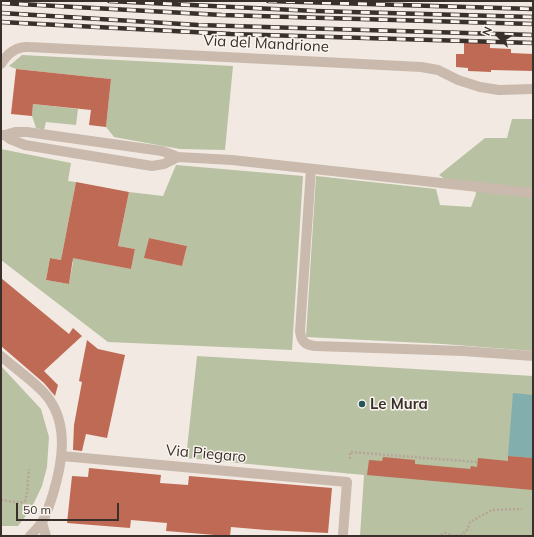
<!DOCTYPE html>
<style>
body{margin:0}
#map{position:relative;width:534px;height:537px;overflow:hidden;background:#f2eae2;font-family:Mulish,sans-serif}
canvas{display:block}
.frame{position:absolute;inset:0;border:2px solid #39302c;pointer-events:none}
.north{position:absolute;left:478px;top:16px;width:40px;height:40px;-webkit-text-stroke:3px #faf4ef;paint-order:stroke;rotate:294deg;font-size:11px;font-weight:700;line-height:16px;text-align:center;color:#39302c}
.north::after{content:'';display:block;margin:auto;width:14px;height:18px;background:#39302c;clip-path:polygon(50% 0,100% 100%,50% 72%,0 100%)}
.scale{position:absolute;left:16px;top:503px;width:103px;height:18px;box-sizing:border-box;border:2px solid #39302c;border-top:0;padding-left:5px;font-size:12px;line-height:14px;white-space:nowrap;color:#39302c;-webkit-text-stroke:3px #faf4ef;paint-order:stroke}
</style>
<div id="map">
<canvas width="534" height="537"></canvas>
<div class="frame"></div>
<div class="north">N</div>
<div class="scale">50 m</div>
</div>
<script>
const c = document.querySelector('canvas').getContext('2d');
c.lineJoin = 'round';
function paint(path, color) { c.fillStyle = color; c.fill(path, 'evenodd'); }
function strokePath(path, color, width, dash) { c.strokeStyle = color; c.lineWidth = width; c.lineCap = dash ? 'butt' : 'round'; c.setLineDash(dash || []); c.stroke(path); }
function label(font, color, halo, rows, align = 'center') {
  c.font = font + ' Mulish,sans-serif'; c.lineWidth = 3; c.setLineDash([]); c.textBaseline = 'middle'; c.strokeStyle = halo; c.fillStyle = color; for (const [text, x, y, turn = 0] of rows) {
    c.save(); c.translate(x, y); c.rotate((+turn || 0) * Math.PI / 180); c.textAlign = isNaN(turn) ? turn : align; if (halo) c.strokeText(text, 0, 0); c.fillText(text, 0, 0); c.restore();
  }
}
const green = new Path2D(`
 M 22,55 L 233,66 L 225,150 L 180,149 L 114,137 L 106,127 L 111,79 L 16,69 L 9,66 Z
 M 33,104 L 78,109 L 76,125 L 46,122 L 44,130 L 36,128 L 32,116 Z
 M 512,119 L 533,119 L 533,351 L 443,344 L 306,337 L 316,176 L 436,189 L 440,205 L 471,207 L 476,194 L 474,183 L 445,179 L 439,175 L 485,138 L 507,138 Z
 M 1,149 L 71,163 L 68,181 L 76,182 L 62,255 L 131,269 L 135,249 L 118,246 L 129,192 L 163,196 L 176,165 L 303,176 L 292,350 L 108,342 L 1,260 ZM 149,238 L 187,246 L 182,266 L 145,258 ZM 50,258 L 73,262 L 69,284 L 46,280 Z
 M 197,356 L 533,376 L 533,536 L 360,536 L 364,475 L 186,458 Z
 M 1,366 L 41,409 L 49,437 L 47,467 L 42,486 L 31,509 L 18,526 L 1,526 Z`);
const water = new Path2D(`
 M 513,393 L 533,395 L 533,458 L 508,456 Z`);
const building = new Path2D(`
 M 464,42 L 490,43 L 490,48 L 511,49 L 511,53 L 533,54 L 533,71 L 491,70 L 491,72 L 468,71 L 468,68 L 456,67 L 456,54 L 464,54 Z
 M 16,69 L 111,79 L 106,127 L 89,125 L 91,110 L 33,104 L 32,116 L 11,114 Z
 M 76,182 L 129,192 L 118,246 L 135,249 L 131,269 L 73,258 L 69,284 L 46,280 L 50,258 L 61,260 Z
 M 149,238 L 187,246 L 182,266 L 144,258 Z
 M 1,278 L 69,334 L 73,328 L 82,336 L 44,371 L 58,385 L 55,396 L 44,383 L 1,346 Z
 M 87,340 L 98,349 L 125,355 L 107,438 L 86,434 L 82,451 L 73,450 L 74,425 L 82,382 L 79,381 Z
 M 508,456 L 533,458 L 533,490 L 367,475 L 369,460 L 382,461 L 383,457 L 415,460 L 415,464 L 470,469 L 471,466 L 477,467 L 478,458 L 508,461 Z
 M 89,468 L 161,475 L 160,483 L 188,485 L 189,476 L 332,488 L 328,533 L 266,530 L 231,527 L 230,536 L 227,536 L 166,531 L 167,523 L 131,520 L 130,528 L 67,523 L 72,476 L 88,477 Z`);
const path = new Path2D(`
 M 350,459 L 350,452 L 477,462
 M 1,500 L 20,503 L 25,501 L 27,493 L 29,469
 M 437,536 L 445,533 L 454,536 L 462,535 L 468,529 L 470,522 L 492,510 L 522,509`);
const minor = new Path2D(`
 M 1,64 C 7,54 16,46 29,47 L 421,67 L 438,70 L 458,80 L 480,87 L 499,90 L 533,89
 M 1,135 L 5,135 L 10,139 L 25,145 L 152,166 L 164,164 L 178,157
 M 5,135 L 15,132 L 27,132 L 162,151 L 178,157 L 232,160 L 533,193
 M 311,169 L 300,331 C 301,341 305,345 315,346 L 463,351 L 533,356
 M 1,356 C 14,368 40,385 49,399 C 69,427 62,464 53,494 C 50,503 47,514 42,522 C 39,527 34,532 30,536
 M 62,456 L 347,482 L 343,534
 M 42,523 L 46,536`);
const rail = new Path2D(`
 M 109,1 L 315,11 L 533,17
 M 268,1 L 533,9
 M 1,3 L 222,15 L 533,24
 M 1,13 L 198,25 L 533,35
 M 1,22 L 231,34 L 533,43`);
const markers = [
 [362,404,4,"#245759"]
];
const streetNames = [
 ["Via del Mandrione",266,44,3],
 ["Via Piegaro",206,454,5]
];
const poiNames = [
 ["Le Mura",370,404]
];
paint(green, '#b8c1a2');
paint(water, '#83aeae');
paint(building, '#be6a54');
strokePath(path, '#b6a498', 2.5, [2, 2]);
strokePath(minor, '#cabaae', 10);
strokePath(rail, '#39302c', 4.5);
strokePath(rail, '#faf4ef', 3, [9]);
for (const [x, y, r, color] of markers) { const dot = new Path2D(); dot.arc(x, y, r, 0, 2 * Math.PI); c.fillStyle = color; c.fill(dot); strokePath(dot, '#faf4ef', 1.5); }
label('15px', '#39302c', '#faf4ef', streetNames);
label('bold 15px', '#39302c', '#faf4ef', poiNames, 'left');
</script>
